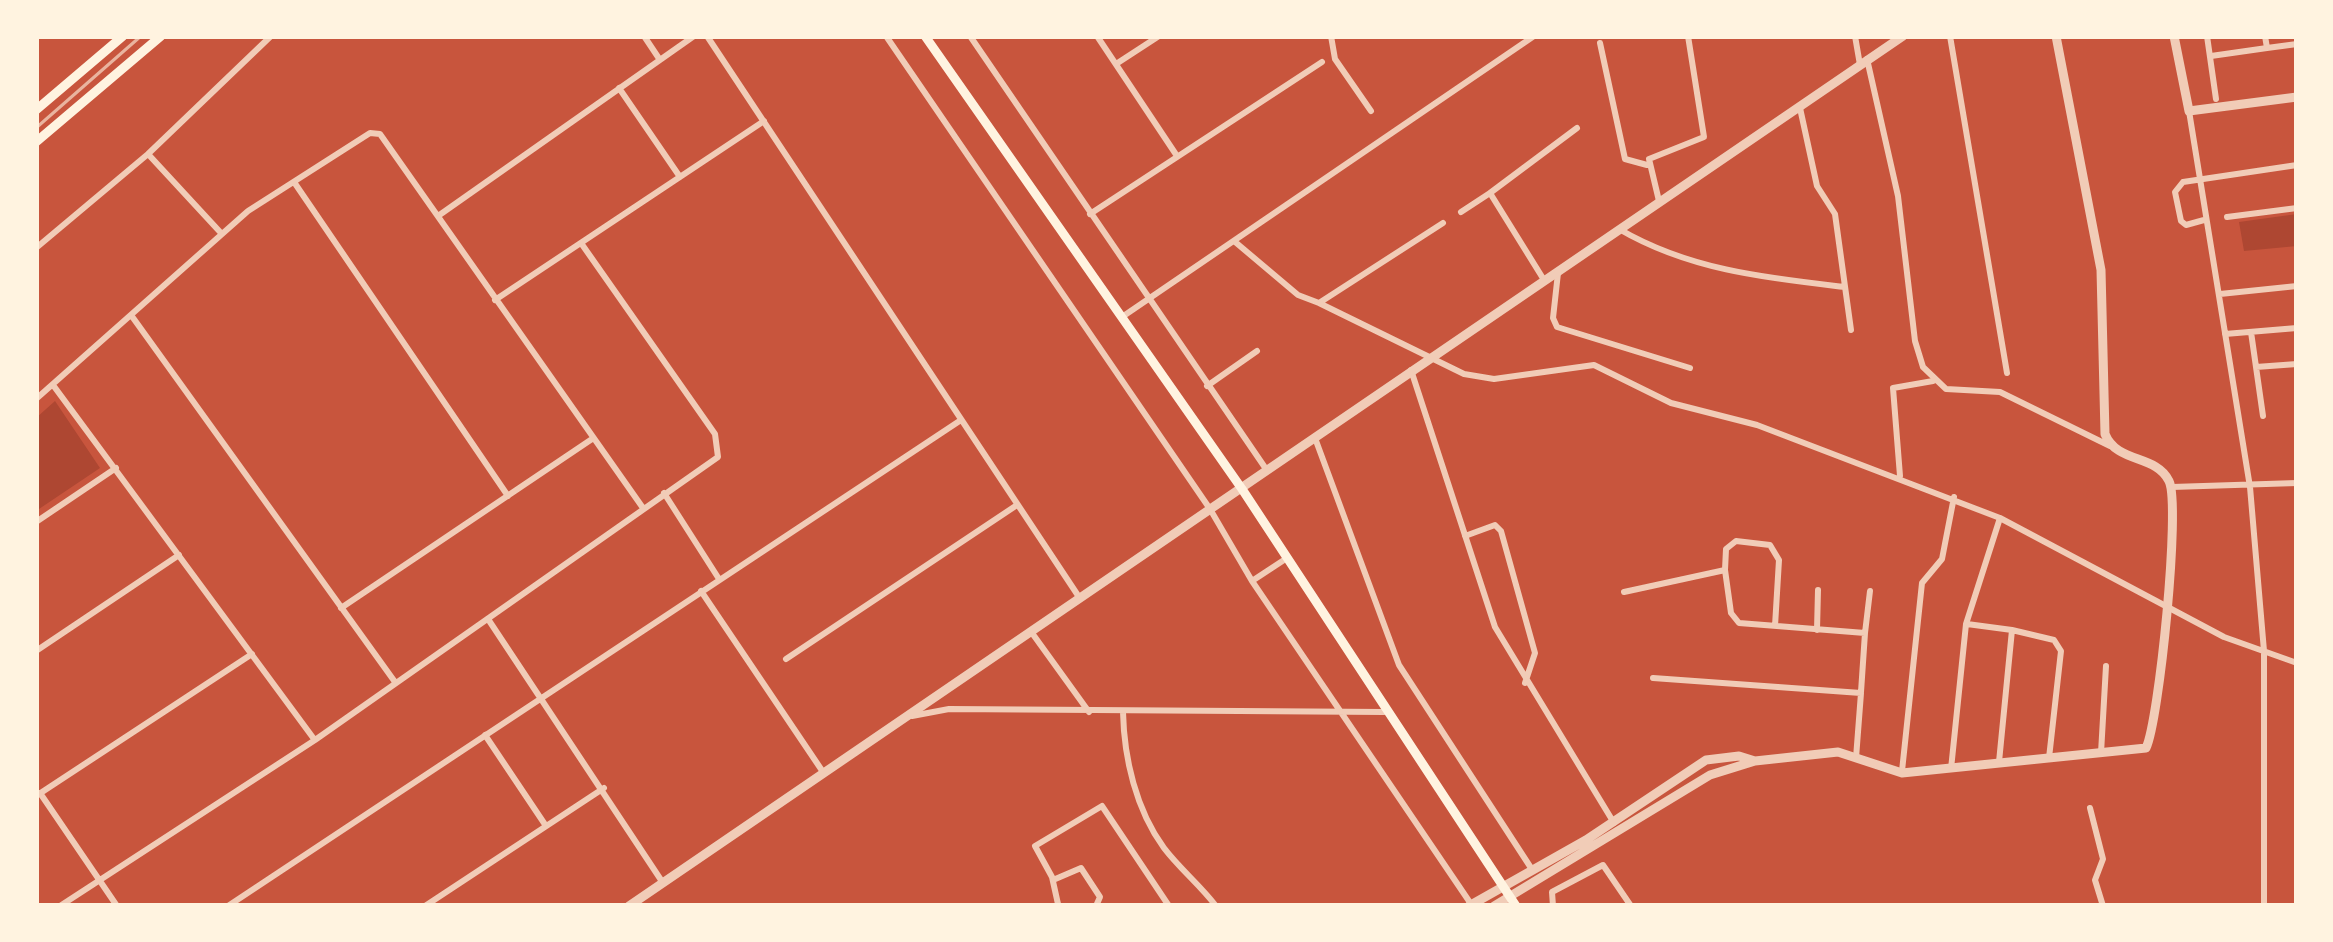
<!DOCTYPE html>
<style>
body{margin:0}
#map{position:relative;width:2333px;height:942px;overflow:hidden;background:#c8553d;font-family:Ubuntu,sans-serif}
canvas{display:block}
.frame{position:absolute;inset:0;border:39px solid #fff3e0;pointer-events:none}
</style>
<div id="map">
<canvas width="2333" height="942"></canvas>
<div class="frame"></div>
</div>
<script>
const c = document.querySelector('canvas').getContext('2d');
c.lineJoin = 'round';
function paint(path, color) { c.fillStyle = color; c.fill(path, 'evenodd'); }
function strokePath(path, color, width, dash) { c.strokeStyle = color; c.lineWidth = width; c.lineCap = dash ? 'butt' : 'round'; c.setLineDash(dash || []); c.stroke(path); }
const green = new Path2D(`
 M 2297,214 L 2297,246 L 2244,251 L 2239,222 Z
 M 55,401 L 100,468 L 36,511 L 36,418 Z`);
const minor = new Path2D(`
 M 644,36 L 660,60
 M 707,36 L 1079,597
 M 886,36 L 1210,509 L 1252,581 L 1471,904
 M 970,36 L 1266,469
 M 1097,36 L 1177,156
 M 1331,36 L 1335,59 L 1371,111
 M 1855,36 L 1860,65
 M 1950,36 L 2007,373
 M 2207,36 L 2216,99
 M 2265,36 L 2267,48 L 2297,44
 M 1600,43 L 1625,159 L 1647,165
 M 2211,56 L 2267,48
 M 1867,59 L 1898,196 L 1915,341 L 1923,367 L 1946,389 L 2000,392 L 2110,446
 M 1116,64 L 1159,36
 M 619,88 L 680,177
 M 1800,108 L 1817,186 L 1835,214 L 1851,330
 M 2189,111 L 2250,487 L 2264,651 L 2264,906
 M 148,154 L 221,233
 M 294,182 L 508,496
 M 1659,201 L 1649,159 L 1704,137 L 1688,36
 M 1461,212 L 1490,193
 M 1090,214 L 1322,62
 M 438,216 L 694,36
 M 2227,217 L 2297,208
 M 2204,220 L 2186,225 L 2181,221 L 2175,192 L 2183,182 L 2297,165
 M 1619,229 C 1689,270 1766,278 1845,287
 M 1234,241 L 1298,295 L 1319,303 L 1443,223
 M 36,248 L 148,154 L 271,36
 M 1558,273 L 1553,318 L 1557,327 L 1690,368
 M 1544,280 L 1490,193 L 1577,128
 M 2220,294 L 2297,286
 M 495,300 L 764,121
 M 1319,303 L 1464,374 L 1494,379 L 1594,365 L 1671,403 L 1757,425 L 2000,518 L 1966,624 L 1951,769
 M 131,315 L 395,682
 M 1122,317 L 1534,36
 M 2251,332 L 2263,416
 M 2225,334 L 2297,328
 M 2256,367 L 2297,364
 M 1411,370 L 1495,627 L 1614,823
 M 53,385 L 314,739
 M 1207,386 L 1257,351
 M 36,399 L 248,211 L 370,133 L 380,134 L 643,508
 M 1315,438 L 1399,665 L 1533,871
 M 1900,476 L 1893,388 L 1933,381
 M 2172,487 L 2297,483
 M 664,493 L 719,579
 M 2000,518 L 2224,637 L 2297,663
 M 36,522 L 116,468
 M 1465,536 L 1495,525 L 1501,531 L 1535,653 L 1525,683
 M 1725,570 L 1731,613 L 1739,623 L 1865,633 L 1861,692
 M 1252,581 L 1287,558
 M 701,591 L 823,772
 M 1624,592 L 1725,570 L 1726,549 L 1736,541 L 1770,545 L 1779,560 L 1775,626
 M 341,608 L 592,439
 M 488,619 L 663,883
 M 1967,624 L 2012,630 L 1999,762
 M 1817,630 L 1818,590
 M 2012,630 L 2054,640 L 2061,651 L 2049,758
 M 1032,633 L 1089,712
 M 1865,633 L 1870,591
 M 36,651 L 179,555
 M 786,659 L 1017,505
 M 1653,678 L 1861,693 L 1856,758
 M 1123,712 C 1124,758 1136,810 1164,848 C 1180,869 1200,885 1216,906
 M 912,716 L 949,709 L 1384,712
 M 485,735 L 546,826
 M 2101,753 L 2106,666
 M 1902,771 L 1922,583 L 1942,559 L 1954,497
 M 40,793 L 117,906
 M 36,796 L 252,654
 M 2090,808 L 2103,859 L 2095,880 L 2103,906
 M 1053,880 L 1081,868 L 1100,897 L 1096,906
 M 1058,904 L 1052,877 L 1035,846 L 1102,806 L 1169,906
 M 60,906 L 315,740 L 718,457 L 715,434 L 581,243
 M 228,906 L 961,420
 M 425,906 L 604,788
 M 1042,906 L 1058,906
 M 1553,906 L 1552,892 L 1603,865 L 1631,906`);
const tertiary = new Path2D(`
 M 2174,36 L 2189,111 L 2297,97
 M 629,906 L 1903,36
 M 1469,906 L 1586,840 L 1706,760 L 1739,756 L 1755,761
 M 1494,906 L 1710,775 L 1755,761 L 1838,752 L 1902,773 L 2146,748 C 2159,722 2181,505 2169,481 C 2156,454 2117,464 2105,434 L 2101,270 L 2056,36`);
const secondary = new Path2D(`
 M 925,36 L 1242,489 L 1516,906
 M 36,110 L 123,36
 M 36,142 L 161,36`);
const rail = new Path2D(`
 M 36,128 L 141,36`);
paint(green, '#ae4732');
strokePath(minor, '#f1ccb7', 6);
strokePath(tertiary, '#f1ccb7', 9);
strokePath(secondary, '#fff3e0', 9);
strokePath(rail, '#e9b49f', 3);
</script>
